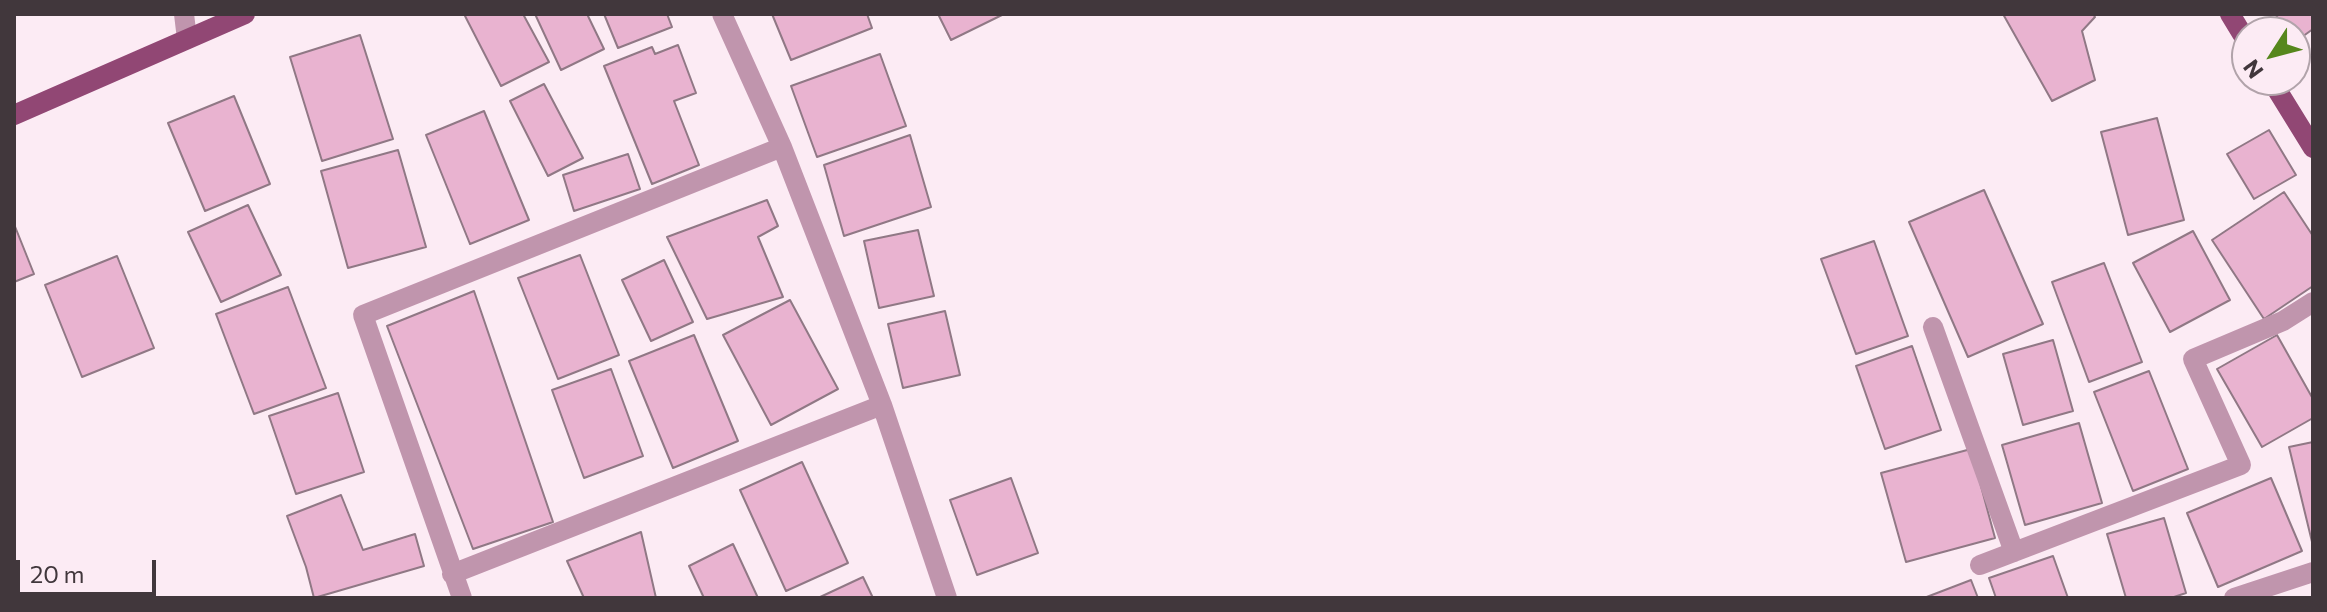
<!DOCTYPE html>
<style>
body{margin:0}
#map{position:relative;width:2327px;height:612px;overflow:hidden;background:#fcebf4;font-family:Commissioner,sans-serif}
canvas{display:block}
.frame{position:absolute;inset:0;border:16px solid #41373c;pointer-events:none}
.north{position:absolute;left:2231px;top:16px;width:80px;height:80px;box-sizing:border-box;background:#fcebf4;border:2px solid #b1a3aa;border-radius:50%;rotate:234deg;font-size:22px;font-weight:700;line-height:32px;text-align:center;color:#41373c}
.north::after{content:'';display:block;margin:auto;width:28px;height:36px;background:#56871c;clip-path:polygon(50% 0,100% 100%,50% 72%,0 100%)}
.scale{position:absolute;left:16px;top:560px;width:140px;height:36px;box-sizing:border-box;border:4px solid #41373c;border-top:0;padding-left:10px;font-size:24px;line-height:28px;white-space:nowrap;color:#41373c;-webkit-text-stroke:6px #fcebf4;paint-order:stroke}
</style>
<div id="map">
<canvas width="2327" height="612"></canvas>
<div class="frame"></div>
<div class="north">N</div>
<div class="scale">20 m</div>
</div>
<script>
const c = document.querySelector('canvas').getContext('2d');
c.lineJoin = 'round';
function paint(path, color) { c.fillStyle = color; c.fill(path, 'evenodd'); }
function strokePath(path, color, width, dash) { c.strokeStyle = color; c.lineWidth = width; c.lineCap = dash ? 'butt' : 'round'; c.setLineDash(dash || []); c.stroke(path); }
const building = new Path2D(`
 M 464,14 L 523,14 L 549,62 L 501,86 Z
 M 535,14 L 587,14 L 604,49 L 561,70 Z
 M 604,14 L 667,14 L 672,27 L 618,48 Z
 M 772,14 L 867,14 L 872,28 L 791,60 Z
 M 938,14 L 1004,14 L 951,40 Z
 M 2003,14 L 2093,14 L 2095,17 L 2082,31 L 2095,80 L 2052,101 Z
 M 2275,14 L 2313,14 L 2313,29 L 2295,42 L 2295,32 L 2288,32 Z
 M 360,35 L 393,139 L 322,161 L 290,57 Z
 M 678,45 L 696,93 L 674,101 L 699,165 L 652,184 L 604,66 L 652,47 L 655,54 Z
 M 880,54 L 906,126 L 817,157 L 791,86 Z
 M 544,84 L 583,158 L 548,176 L 510,101 Z
 M 234,96 L 270,184 L 205,211 L 168,123 Z
 M 484,111 L 529,220 L 470,244 L 426,135 Z
 M 2157,118 L 2184,220 L 2128,235 L 2101,132 Z
 M 2269,130 L 2296,175 L 2254,199 L 2227,154 Z
 M 910,135 L 931,207 L 844,236 L 824,165 Z
 M 398,150 L 426,247 L 348,268 L 321,171 Z
 M 628,154 L 640,189 L 574,211 L 563,175 Z
 M 1984,190 L 2043,324 L 1968,357 L 1909,222 Z
 M 2284,192 L 2313,236 L 2313,286 L 2264,319 L 2212,240 Z
 M 767,200 L 778,226 L 758,237 L 783,297 L 707,319 L 667,237 Z
 M 248,205 L 281,275 L 221,302 L 188,232 Z
 M 14,224 L 34,274 L 14,282 Z
 M 918,230 L 934,296 L 879,308 L 864,241 Z
 M 2193,231 L 2230,300 L 2170,332 L 2133,263 Z
 M 1874,241 L 1908,336 L 1856,354 L 1821,259 Z
 M 580,255 L 619,355 L 558,379 L 518,278 Z
 M 117,256 L 154,348 L 82,377 L 45,285 Z
 M 664,260 L 693,322 L 651,341 L 622,280 Z
 M 2104,263 L 2142,362 L 2089,382 L 2052,282 Z
 M 288,287 L 326,388 L 254,414 L 216,314 Z
 M 474,291 L 553,522 L 473,549 L 387,326 Z
 M 790,300 L 838,389 L 771,425 L 723,335 Z
 M 945,311 L 960,375 L 903,388 L 888,324 Z
 M 694,335 L 738,441 L 673,468 L 629,361 Z
 M 2277,335 L 2313,399 L 2313,418 L 2262,447 L 2217,369 Z
 M 2053,340 L 2073,411 L 2023,425 L 2003,354 Z
 M 1912,346 L 1941,430 L 1885,449 L 1856,366 Z
 M 611,369 L 643,456 L 584,478 L 552,390 Z
 M 2149,371 L 2188,469 L 2133,491 L 2094,392 Z
 M 338,393 L 364,472 L 296,494 L 269,416 Z
 M 2079,423 L 2102,503 L 2025,525 L 2002,445 Z
 M 2313,442 L 2313,546 L 2289,447 Z
 M 1971,449 L 1995,538 L 1906,562 L 1881,473 Z
 M 802,462 L 848,563 L 786,591 L 740,490 Z
 M 1011,478 L 1038,553 L 977,575 L 950,500 Z
 M 2271,478 L 2302,551 L 2218,587 L 2187,513 Z
 M 341,495 L 363,550 L 415,534 L 424,566 L 314,598 L 306,567 L 287,516 Z
 M 2164,518 L 2186,593 L 2171,598 L 2126,598 L 2107,534 Z
 M 641,532 L 656,598 L 584,598 L 567,561 Z
 M 733,544 L 758,598 L 704,598 L 689,566 Z
 M 2053,556 L 2068,598 L 1996,598 L 1989,578 Z
 M 863,577 L 873,598 L 818,598 Z
 M 1971,580 L 1978,598 L 1924,598 Z`);
const minor = new Path2D(`
 M 184,14 L 187,39
 M 722,14 L 782,147 L 882,405 L 947,598
 M 1933,327 L 2014,552
 M 1980,565 L 2241,465 L 2193,359 L 2283,321 L 2313,302
 M 452,574 L 882,405
 M 462,598 L 363,315 L 782,147
 M 2234,598 L 2313,572`);
const major = new Path2D(`
 M 2230,14 L 2247,42
 M 2271,80 L 2313,148
 M 14,115 L 245,14`);
paint(building, '#e9b3d0');
strokePath(building, '#907885', 2);
strokePath(minor, '#c095ad', 20);
strokePath(major, '#914774', 20);
</script>
